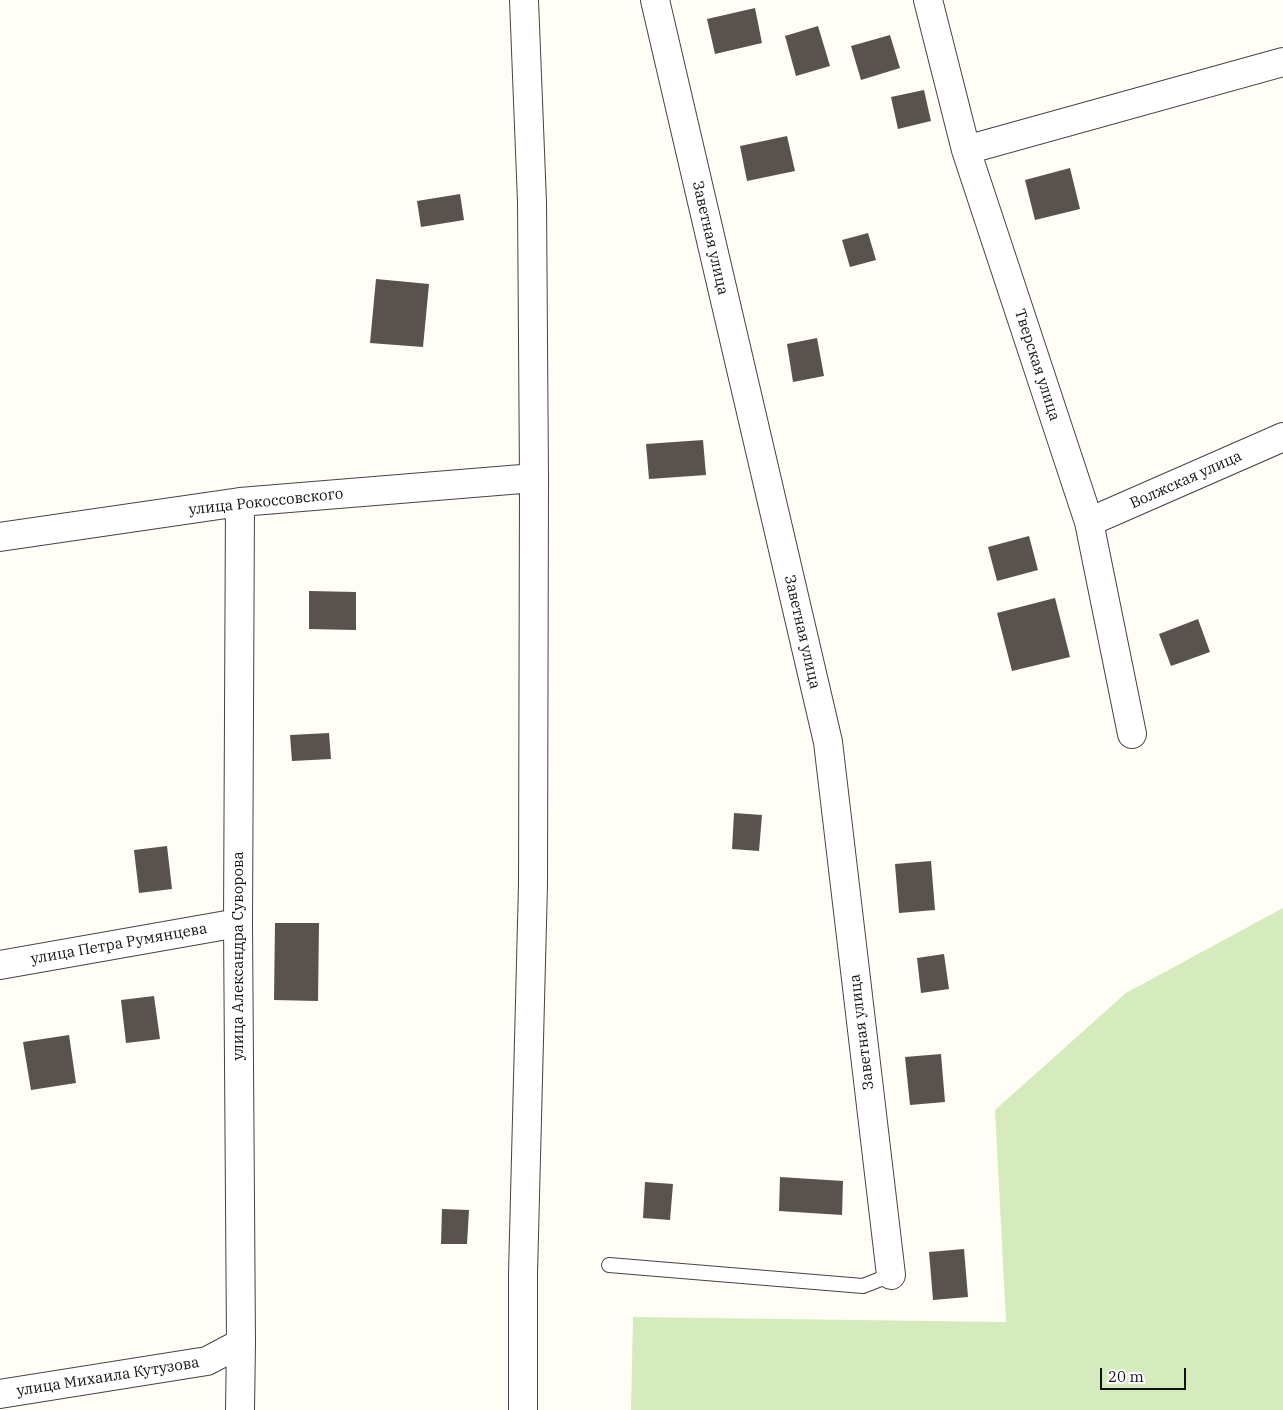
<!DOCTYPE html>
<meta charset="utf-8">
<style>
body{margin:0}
#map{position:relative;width:1283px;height:1410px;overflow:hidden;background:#fffdf5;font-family:"IBM Plex Serif",serif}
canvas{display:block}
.scale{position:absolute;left:1100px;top:1368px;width:86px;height:22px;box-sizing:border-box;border:2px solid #111;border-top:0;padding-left:6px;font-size:15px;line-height:18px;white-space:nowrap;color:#111;-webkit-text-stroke:4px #fff;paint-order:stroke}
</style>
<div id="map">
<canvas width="1283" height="1410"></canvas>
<div class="scale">20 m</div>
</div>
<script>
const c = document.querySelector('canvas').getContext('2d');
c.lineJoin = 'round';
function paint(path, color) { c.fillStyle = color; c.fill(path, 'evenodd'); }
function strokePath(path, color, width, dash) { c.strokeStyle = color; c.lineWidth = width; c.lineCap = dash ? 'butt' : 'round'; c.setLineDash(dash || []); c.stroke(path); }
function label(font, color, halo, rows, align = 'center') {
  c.font = font + ' "IBM Plex Serif",serif'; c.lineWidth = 5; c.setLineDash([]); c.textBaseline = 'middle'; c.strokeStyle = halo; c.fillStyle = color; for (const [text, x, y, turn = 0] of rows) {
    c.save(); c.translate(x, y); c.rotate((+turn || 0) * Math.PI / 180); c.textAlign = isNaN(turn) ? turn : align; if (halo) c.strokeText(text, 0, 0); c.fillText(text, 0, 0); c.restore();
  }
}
const green = new Path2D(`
 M 1283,908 L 1283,1410 L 631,1410 L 633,1317 L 1006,1322 L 995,1110 L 1126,993 Z`);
const building = new Path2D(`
 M 755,8 L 762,43 L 715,54 L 707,19 Z
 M 818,26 L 830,66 L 796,76 L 785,36 Z
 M 890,35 L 900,68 L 861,80 L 851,46 Z
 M 924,90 L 931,121 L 898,129 L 891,97 Z
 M 787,136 L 795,171 L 747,181 L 740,146 Z
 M 1070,168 L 1080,209 L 1035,220 L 1025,180 Z
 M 460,194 L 464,220 L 421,227 L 417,201 Z
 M 868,233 L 876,260 L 850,267 L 842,240 Z
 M 376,279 L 429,284 L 423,347 L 370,343 Z
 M 817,338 L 824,376 L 793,382 L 787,344 Z
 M 703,440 L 706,475 L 649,479 L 646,444 Z
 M 1029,536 L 1038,570 L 997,581 L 988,547 Z
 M 309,591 L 356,592 L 356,630 L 309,629 Z
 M 1055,598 L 1070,657 L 1012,671 L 997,613 Z
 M 1198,619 L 1210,652 L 1171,666 L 1159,634 Z
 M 329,733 L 331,759 L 292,761 L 290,735 Z
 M 734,813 L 762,815 L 759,851 L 732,849 Z
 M 167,846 L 172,889 L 139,893 L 134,850 Z
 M 931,861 L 935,910 L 899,913 L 895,864 Z
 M 275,923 L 319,923 L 318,1001 L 274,1000 Z
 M 944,954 L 949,989 L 921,993 L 917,958 Z
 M 154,996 L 160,1039 L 126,1043 L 121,1000 Z
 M 69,1035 L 76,1083 L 31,1090 L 23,1042 Z
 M 941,1054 L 945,1102 L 910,1105 L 905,1057 Z
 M 780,1177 L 843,1181 L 842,1215 L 779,1211 Z
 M 645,1182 L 673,1184 L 670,1220 L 643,1218 Z
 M 442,1209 L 469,1210 L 467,1244 L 441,1244 Z
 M 964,1249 L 968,1297 L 933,1300 L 929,1252 Z`);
const service = new Path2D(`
 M 609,1265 L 863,1286 L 891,1275`);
const minor = new Path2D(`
 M 655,0 L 828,742 L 891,1275
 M 928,0 L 966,150 L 1089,522 L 1132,734
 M 966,150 L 1283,62
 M 240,502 L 238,923 L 241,1343 L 240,1410
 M 1089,522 L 1283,437
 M 0,537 L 240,502 L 534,478
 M 0,965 L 238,923
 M 0,1394 L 207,1361 L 241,1343
 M 523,1410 L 523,1274 L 533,884 L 534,478 L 532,202 L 524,0`);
const streetNames = [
 ["Заветная улица",710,238,77],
 ["Тверская улица",1037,365,72],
 ["Волжская улица",1186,480,-24],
 ["улица Рокоссовского",266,502,-6],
 ["Заветная улица",802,632,77],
 ["улица Петра Румянцева",119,944,-10],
 ["улица Александра Суворова",239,956,-90],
 ["Заветная улица",862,1032,-97],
 ["улица Михаила Кутузова",108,1377,-9]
];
paint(green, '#d5ebbd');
paint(building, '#5a524d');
strokePath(service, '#444', 16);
strokePath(minor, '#444', 30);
strokePath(service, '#fff', 14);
strokePath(minor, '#fff', 28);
label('15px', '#111', '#fff', streetNames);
</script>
